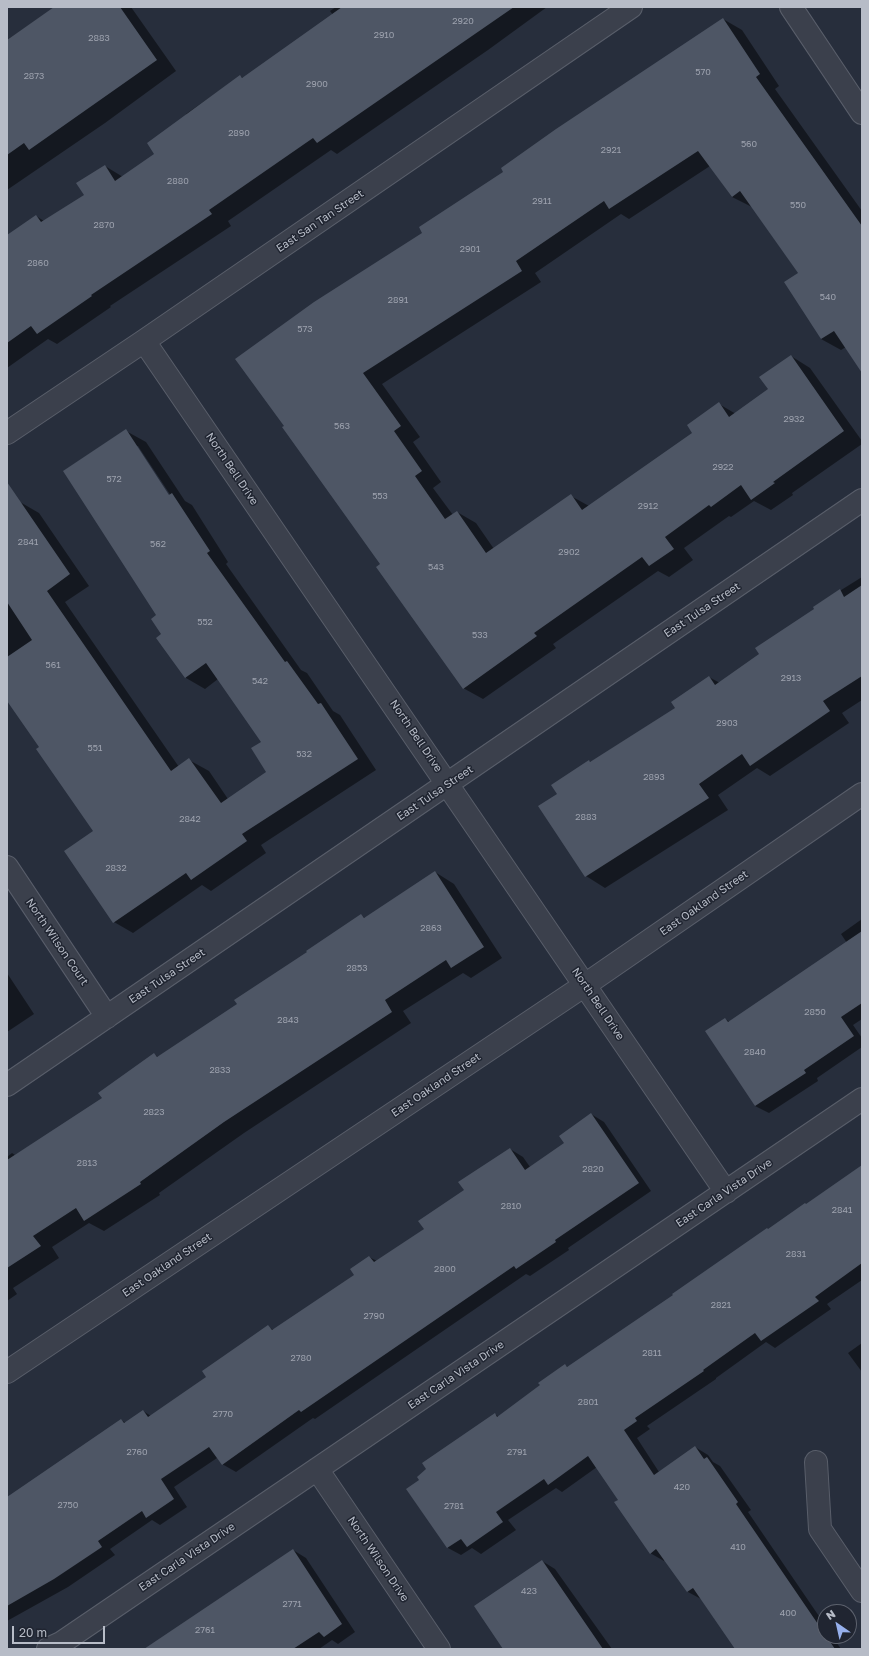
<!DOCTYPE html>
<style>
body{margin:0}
#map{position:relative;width:869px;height:1656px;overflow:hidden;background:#272e3c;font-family:"Golos Text",sans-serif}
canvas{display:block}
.frame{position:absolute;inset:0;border:8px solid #b7bcc7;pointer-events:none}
.north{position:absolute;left:817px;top:1604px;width:40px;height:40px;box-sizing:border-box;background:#202531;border:1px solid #5c616d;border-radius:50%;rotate:326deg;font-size:11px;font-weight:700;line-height:16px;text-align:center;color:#b7bcc7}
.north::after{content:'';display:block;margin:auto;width:14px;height:18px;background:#96b0ec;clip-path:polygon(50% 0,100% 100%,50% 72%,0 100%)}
.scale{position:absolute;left:12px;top:1626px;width:93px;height:18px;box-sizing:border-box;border:2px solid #b7bcc7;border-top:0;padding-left:5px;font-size:12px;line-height:14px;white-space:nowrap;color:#b7bcc7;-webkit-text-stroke:3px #202531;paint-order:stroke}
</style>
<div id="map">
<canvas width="869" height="1656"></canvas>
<div class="frame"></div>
<div class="north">N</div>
<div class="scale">20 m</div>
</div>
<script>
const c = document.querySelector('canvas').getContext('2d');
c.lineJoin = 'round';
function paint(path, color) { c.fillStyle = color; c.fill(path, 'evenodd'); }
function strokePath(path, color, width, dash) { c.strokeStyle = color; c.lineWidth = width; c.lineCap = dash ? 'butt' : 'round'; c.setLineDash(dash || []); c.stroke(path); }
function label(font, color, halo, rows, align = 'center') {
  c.font = font + ' "Golos Text",sans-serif'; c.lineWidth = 3; c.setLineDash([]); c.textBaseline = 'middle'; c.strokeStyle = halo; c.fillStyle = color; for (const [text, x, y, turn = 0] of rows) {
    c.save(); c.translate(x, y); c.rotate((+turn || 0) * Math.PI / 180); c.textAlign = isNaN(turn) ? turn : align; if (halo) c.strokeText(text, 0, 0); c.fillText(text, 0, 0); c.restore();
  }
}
const shadow = new Path2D(`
 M 55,7 L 131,7 L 176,71 L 105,123 L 7,190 L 7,40 Z
 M 336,7 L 547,7 L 488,50 L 337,154 L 331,150 L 228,221 L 231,226 L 110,306 L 111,307 L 57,344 L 48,339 L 7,368 L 7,236 L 36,216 L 44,221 L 85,195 L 105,166 L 123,177 L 155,154 L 187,116 L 186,114 L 240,76 L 243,78 L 333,15 L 330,11 Z
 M 723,19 L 742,30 L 779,86 L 775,89 L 862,211 L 862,371 L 846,347 L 841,350 L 821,339 L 799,274 L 752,207 L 732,197 L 710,166 L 629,219 L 621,214 L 535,273 L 541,282 L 382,384 L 420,437 L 413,442 L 441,482 L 433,488 L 453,515 L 457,512 L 476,523 L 494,549 L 571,496 L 589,506 L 694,433 L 719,404 L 736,414 L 769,390 L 791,356 L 810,368 L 862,441 L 862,444 L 792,493 L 793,495 L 771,510 L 754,501 L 731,517 L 729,516 L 684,548 L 693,560 L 669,577 L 658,571 L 553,644 L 556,648 L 483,699 L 463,688 L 382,565 L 284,427 L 424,233 L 504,172 Z
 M 126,431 L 146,442 L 185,501 L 192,505 L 228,562 L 226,564 L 301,670 L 307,673 L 333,711 L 340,715 L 376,770 L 261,845 L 266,853 L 211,891 L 202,885 L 133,933 L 114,922 L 95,831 L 40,747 L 7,700 L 7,511 L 20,502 L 39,513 L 89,586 L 65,602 L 179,767 L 189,760 L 209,771 L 228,799 L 268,772 L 262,742 L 218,679 L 205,689 L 186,678 L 163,634 L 158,615 ZM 136,446 L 138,446 L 173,499 L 171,500 Z
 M 862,577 L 862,700 L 842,713 L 849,723 L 770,776 L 757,768 L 718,795 L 728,810 L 605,888 L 586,876 L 558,794 L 589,761 L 591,762 L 676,708 L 709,677 L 720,683 L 761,654 L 816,609 L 814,607 Z
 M 435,872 L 454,884 L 502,958 L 471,978 L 463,973 L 403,1011 L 411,1023 L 244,1133 L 159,1193 L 160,1195 L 104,1231 L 89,1223 L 52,1247 L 59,1258 L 13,1288 L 17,1294 L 7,1301 L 7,1157 L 12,1153 L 15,1155 L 104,1099 L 154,1054 L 158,1057 L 239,1004 L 361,915 L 365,918 Z
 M 862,919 L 862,1019 L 853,1025 L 862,1038 L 862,1047 L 817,1078 L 818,1081 L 769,1113 L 755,1106 L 725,1019 L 730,1022 L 847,943 L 841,934 Z
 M 7,973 L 34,1014 L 7,1032 Z
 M 591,1114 L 604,1122 L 651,1191 L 568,1248 L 569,1250 L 530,1276 L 526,1274 L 315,1419 L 313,1418 L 236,1472 L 222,1464 L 217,1458 L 174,1487 L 187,1507 L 160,1525 L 152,1520 L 110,1549 L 115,1555 L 68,1587 L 7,1621 L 7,1503 L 121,1420 L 126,1423 L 143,1411 L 151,1416 L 207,1377 L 268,1327 L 274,1330 L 355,1275 L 369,1257 L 377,1261 L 425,1229 L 510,1149 L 523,1157 L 530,1167 L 565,1144 Z
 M 862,1166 L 862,1280 L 827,1304 L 831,1309 L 775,1348 L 766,1342 L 716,1378 L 716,1379 L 647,1426 L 650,1429 L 637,1438 L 659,1472 L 695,1447 L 708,1455 L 713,1462 L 720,1466 L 751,1510 L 748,1512 L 825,1625 L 825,1636 L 832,1636 L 841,1649 L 736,1649 L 701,1599 L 688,1592 L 665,1560 L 664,1561 L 650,1553 L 619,1500 L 597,1467 L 562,1492 L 556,1488 L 508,1520 L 516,1530 L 481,1554 L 472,1548 L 461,1555 L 448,1548 L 407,1490 L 420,1480 L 495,1414 L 499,1417 L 541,1385 L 565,1365 L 569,1368 Z
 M 862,1343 L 862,1372 L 848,1353 Z
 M 293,1550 L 306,1558 L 355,1632 L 338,1644 L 332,1640 L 319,1649 L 145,1649 Z
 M 542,1561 L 555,1569 L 612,1649 L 506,1649 Z`);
const building = new Path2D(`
 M 54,7 L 120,7 L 157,60 L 29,150 L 24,143 L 7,155 L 7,40 Z
 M 342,7 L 514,7 L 317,143 L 313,138 L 209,210 L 212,214 L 91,295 L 92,296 L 37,334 L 31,326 L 7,343 L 7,235 L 36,215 L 41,222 L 84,195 L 76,183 L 105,165 L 115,181 L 154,154 L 147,143 L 240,75 L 242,78 Z
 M 723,18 L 760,74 L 756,77 L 862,226 L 862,373 L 834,331 L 821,339 L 784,282 L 798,273 L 740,191 L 732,197 L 698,151 L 609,209 L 604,201 L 516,261 L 522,271 L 363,373 L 401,426 L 394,431 L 422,471 L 415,476 L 445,519 L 457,511 L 486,553 L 571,494 L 582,510 L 692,433 L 687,425 L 719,402 L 729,417 L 768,389 L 759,377 L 791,355 L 844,431 L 773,482 L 775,483 L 751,500 L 741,485 L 711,507 L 709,505 L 665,537 L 674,549 L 649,566 L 642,557 L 534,633 L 537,636 L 463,689 L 376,567 L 380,564 L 282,427 L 284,426 L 235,359 L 314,302 L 422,233 L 419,227 L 503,172 L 501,168 L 556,129 Z
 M 126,429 L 169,495 L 172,493 L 210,551 L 207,553 L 285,662 L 287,661 L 318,704 L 321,703 L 358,759 L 242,834 L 247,841 L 191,880 L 186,873 L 113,923 L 64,851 L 93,831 L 36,749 L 39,747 L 7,701 L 7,657 L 32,640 L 7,602 L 7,482 L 70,574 L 47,591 L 171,771 L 189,758 L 221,803 L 266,772 L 251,748 L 261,742 L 206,663 L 185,678 L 156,638 L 161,634 L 151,619 L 156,615 L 63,471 Z
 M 862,585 L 862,676 L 823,701 L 830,711 L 750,766 L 742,754 L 699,784 L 709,798 L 585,877 L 538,806 L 557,794 L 551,785 L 589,760 L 590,762 L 675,708 L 671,702 L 709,676 L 715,685 L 759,654 L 755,648 L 814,609 L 813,607 L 840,589 L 844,597 Z
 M 435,871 L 484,947 L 451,968 L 446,960 L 385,1000 L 392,1012 L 224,1122 L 140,1182 L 141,1184 L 84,1221 L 76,1208 L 33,1236 L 41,1246 L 7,1268 L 7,1160 L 102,1098 L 98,1093 L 154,1053 L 157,1057 L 237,1004 L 234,1000 L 307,952 L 306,951 L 361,914 L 364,918 Z
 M 862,931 L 862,1003 L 841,1017 L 854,1036 L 804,1070 L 806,1073 L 755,1106 L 705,1031 L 725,1018 L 728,1022 Z
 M 591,1113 L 639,1183 L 555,1240 L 556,1242 L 516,1269 L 514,1266 L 301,1412 L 299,1410 L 222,1465 L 209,1447 L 161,1479 L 174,1499 L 146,1518 L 142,1511 L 98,1541 L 102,1547 L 54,1579 L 7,1606 L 7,1497 L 121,1419 L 124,1423 L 143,1410 L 148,1417 L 206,1377 L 202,1371 L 238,1346 L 268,1325 L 272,1330 L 354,1275 L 350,1269 L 369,1256 L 374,1262 L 424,1229 L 418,1221 L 464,1190 L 458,1182 L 510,1148 L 525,1170 L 564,1143 L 559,1136 Z
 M 862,1165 L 862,1263 L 815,1297 L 819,1301 L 761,1341 L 755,1333 L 703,1370 L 704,1371 L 635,1418 L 637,1421 L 624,1430 L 654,1475 L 695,1446 L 704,1459 L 707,1457 L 738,1502 L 736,1504 L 835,1649 L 735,1649 L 693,1588 L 687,1592 L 656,1549 L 650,1554 L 614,1502 L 618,1500 L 588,1456 L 548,1485 L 544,1479 L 496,1512 L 503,1522 L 467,1547 L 461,1539 L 447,1548 L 406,1489 L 419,1480 L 417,1477 L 426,1469 L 422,1463 L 495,1413 L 497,1417 L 540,1385 L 538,1383 L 565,1364 L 567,1367 L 673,1295 L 672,1294 L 767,1228 L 768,1229 L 805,1203 L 806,1204 Z
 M 293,1549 L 342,1624 L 324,1637 L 319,1632 L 293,1649 L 144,1649 Z
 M 542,1560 L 603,1649 L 503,1649 L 474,1606 Z`);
const minor = new Path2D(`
 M 791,7 L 862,113
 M 144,341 L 726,1192
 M 7,433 L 144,341 L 631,7
 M 7,867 L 107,1017
 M 7,1085 L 862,500
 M 7,1372 L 585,985 L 862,794
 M 816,1462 L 820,1529 L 862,1591
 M 317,1469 L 439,1649
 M 48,1649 L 61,1643 L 862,1099`);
const numberNames = [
 ["2920",463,21],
 ["2910",384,35],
 ["2883",99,38],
 ["570",703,72],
 ["2873",34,76],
 ["2900",317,84],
 ["2890",239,133],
 ["560",749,144],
 ["2921",611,150],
 ["2880",178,181],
 ["2911",542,201],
 ["550",798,205],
 ["2870",104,225],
 ["2901",470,249],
 ["2860",38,263],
 ["540",828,297],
 ["2891",398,300],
 ["573",305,329],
 ["2932",794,419],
 ["563",342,426],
 ["2922",723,467],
 ["572",114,479],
 ["553",380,496],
 ["2912",648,506],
 ["2841",28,542],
 ["562",158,544],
 ["2902",569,552],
 ["543",436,567],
 ["552",205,622],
 ["533",480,635],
 ["561",53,665],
 ["2913",791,678],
 ["542",260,681],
 ["2903",727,723],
 ["551",95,748],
 ["532",304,754],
 ["2893",654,777],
 ["2883",586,817],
 ["2842",190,819],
 ["2832",116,868],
 ["2863",431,928],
 ["2853",357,968],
 ["2850",815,1012],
 ["2843",288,1020],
 ["2840",755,1052],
 ["2833",220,1070],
 ["2823",154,1112],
 ["2813",87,1163],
 ["2820",593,1169],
 ["2810",511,1206],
 ["2841",842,1210],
 ["2831",796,1254],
 ["2800",445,1269],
 ["2821",721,1305],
 ["2790",374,1316],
 ["2811",652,1353],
 ["2780",301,1358],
 ["2801",588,1402],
 ["2770",223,1414],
 ["2760",137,1452],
 ["2791",517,1452],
 ["420",682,1487],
 ["2750",68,1505],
 ["2781",454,1506],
 ["410",738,1547],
 ["423",529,1591],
 ["2771",292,1604],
 ["400",788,1613],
 ["2761",205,1630]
];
const streetNames = [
 ["East San Tan Street",320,221,-34],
 ["North Bell Drive",232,469,56],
 ["East Tulsa Street",702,610,-34],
 ["North Bell Drive",416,736,56],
 ["East Tulsa Street",435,793,-34],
 ["East Oakland Street",704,903,-35],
 ["North Wilson Court",57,942,56],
 ["East Tulsa Street",167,976,-34],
 ["North Bell Drive",598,1004,56],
 ["East Oakland Street",436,1085,-34],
 ["East Carla Vista Drive",724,1193,-34],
 ["East Oakland Street",167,1265,-34],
 ["East Carla Vista Drive",456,1375,-34],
 ["East Carla Vista Drive",187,1557,-34],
 ["North Wilson Drive",378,1559,56]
];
paint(shadow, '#0007');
paint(building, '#4e5665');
strokePath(minor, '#595e6a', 24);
strokePath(minor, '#3b404c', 22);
label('9px', '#9da2ae', null, numberNames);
label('11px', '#b7bcc7', '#202531', streetNames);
</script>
